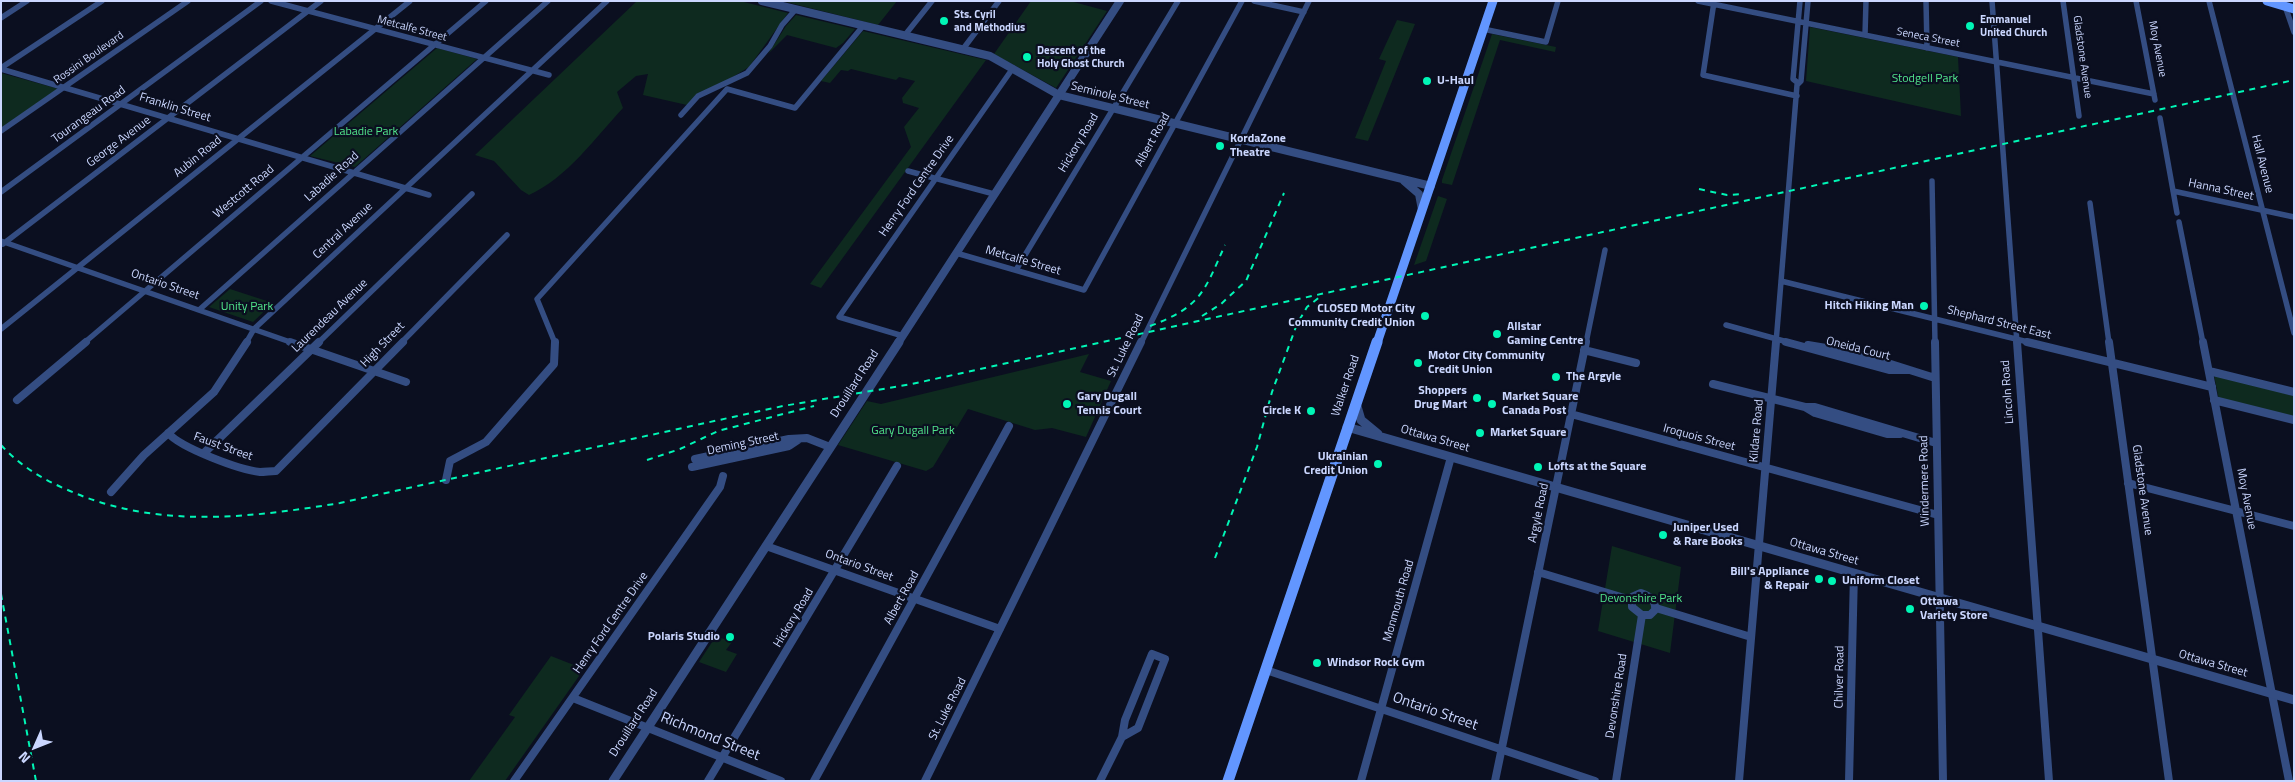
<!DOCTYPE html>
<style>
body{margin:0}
#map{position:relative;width:2295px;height:782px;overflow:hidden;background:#0b0f20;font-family:"Titillium Web",sans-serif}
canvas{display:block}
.frame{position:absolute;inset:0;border:2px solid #cbd7ff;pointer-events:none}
.north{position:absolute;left:10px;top:722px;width:50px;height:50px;-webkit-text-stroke:4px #0b0f20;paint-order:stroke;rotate:226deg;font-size:14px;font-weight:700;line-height:20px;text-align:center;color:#cbd7ff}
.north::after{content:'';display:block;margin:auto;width:18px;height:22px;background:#cbd7ff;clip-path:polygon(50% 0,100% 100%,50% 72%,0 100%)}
</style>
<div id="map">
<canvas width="2295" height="782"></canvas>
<div class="frame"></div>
<div class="north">N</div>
</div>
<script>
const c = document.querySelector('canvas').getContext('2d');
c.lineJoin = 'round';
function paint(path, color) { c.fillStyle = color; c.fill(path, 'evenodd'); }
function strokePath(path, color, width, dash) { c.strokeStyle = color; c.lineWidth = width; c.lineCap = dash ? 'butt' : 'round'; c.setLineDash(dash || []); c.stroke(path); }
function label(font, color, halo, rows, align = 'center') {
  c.font = font + ' "Titillium Web",sans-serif'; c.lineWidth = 4.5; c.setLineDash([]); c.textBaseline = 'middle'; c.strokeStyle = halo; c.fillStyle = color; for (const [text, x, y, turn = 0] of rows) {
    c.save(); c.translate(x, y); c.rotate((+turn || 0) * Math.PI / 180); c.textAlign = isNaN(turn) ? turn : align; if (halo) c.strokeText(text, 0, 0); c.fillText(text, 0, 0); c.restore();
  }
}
const green = new Path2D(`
 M 637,1 L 740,1 L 788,13 L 749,67 L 687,105 L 643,95 L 648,74 L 636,76 L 617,92 L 623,108 C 595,138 567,178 529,195 L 521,190 L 494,161 L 475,155 Z
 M 782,1 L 897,1 L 878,25 Z
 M 1031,1 L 1070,1 L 1107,11 L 1056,88 L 994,54 Z
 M 796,15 L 855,29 L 843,43 L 836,48 L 787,35 L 768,54 L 786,26 Z
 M 1397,20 L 1415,24 L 1368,141 L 1355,138 L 1386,61 L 1379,59 Z
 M 1810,27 L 1958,57 L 1961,116 L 1806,81 Z
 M 863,31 L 986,60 L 821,288 L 810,284 L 911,147 L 904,127 L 919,108 L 903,103 L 902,98 L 915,81 L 899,77 L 896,80 L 851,69 L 848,71 L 841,70 L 830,83 L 821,81 Z
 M 1492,34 L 1556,47 L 1555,52 L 1500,40 L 1452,185 L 1442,183 L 1442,180 Z
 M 437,48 L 477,59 L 355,167 L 310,156 Z
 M 1,73 L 59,89 L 1,129 Z
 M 1438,196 L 1447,199 L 1426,261 L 1414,265 Z
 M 230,289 L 273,303 L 253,322 L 209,307 Z
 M 1089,354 L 1080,372 L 1111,381 L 1086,437 L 1052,428 L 1035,430 L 968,409 L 933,467 L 926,471 L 838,445 L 867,401 L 881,404 Z
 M 2214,375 L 2294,394 L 2294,418 L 2219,400 Z
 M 1612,546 L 1681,567 L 1670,653 L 1598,631 Z
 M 716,636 L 732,642 L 726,650 L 737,654 L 726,672 L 699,662 Z
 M 551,656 L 584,669 L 505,781 L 469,781 L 515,717 L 509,715 Z`);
const minorFar1 = new Path2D(`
 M 271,1 L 549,75
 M 1254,1 L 1304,12
 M 1698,1 L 2154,94
 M 1926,1 L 1927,48
 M 1992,1 L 2017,343
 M 2063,1 L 2079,116
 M 2136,1 L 2155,100
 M 2209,1 L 2294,333
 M 1714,2 L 1703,75 L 1797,96
 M 2285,6 L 2294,32
 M 1,18 L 27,1
 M 1483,29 L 1546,42 L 1558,1
 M 905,35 L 932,1
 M 1865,35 L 1866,1
 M 963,49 L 999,1
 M 1,68 L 102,1
 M 1,69 L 429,195
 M 1798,83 L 1793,79 L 1800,1
 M 681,115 L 698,96 L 747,73 L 770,46 L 782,25 L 796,9
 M 2160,118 L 2177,213
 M 1,131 L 188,1
 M 908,171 L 994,194
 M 1932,181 L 1935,343
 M 2173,191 L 2294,217
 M 1,192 L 261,1
 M 2090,203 L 2109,343
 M 2179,222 L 2203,343
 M 1,241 L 293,343
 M 3,244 L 321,1
 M 956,253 L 1084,290 L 1242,1
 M 1016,270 L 1178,1
 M 1781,281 L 2032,343
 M 199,310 L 548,1
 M 1726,325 L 1791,343
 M 1,329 L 410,1
 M 903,336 L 839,317 L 1013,68
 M 84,343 L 486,1
 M 246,343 L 254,329 L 607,1
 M 318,343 L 472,194
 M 401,343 L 507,235
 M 555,343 L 537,299 L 727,89 L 795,108 L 863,26
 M 1141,343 L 1309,1
 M 1586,343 L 1605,250
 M 1776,343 L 1797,85 L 1801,81 L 1808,1`);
const minor = new Path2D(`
 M 290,342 L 406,382
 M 1786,342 L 1889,370 L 1907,370
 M 1935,342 L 1943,781
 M 2017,342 L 2049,781
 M 2027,342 L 2212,387
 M 2109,342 L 2169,781
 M 2203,342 L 2289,781
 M 1808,345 L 1856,353 L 1935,378
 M 1584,350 L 1636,363
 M 2209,371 L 2294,392
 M 1713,384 L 1805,407 L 1815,413 L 1887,434 L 1900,434
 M 17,400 L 86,342
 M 2214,400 L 2294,420
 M 1805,407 L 1815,407 L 1936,443
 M 1571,414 L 1938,515
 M 168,433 C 181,448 240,470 260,472 C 265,472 271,471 276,471 L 403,342
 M 204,453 L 319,342
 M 695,459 L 789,439 L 807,438 L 830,447
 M 692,467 L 789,446 L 798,440
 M 446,480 L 450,461 L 486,442 L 554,364 L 555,342
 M 2128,483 L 2294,526
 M 111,492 L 144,455 L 214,392 L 247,342
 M 766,546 L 1000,629
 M 1538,572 L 1631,600
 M 1641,593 C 1650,596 1656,600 1655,610 L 1650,615 L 1642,615 L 1632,607 L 1632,597 Z
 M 1656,608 L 1751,637
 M 1152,654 L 1165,659 L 1138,728 L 1122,737 L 1125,720 Z
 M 1266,670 L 1595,781
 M 573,698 L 781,781
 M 514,781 L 720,487 L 723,476
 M 708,781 L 897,466
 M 814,781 L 1009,426
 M 925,781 L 1141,342
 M 1100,781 L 1122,737
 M 1361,781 L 1451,457
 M 1495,781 L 1586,342
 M 1616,781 L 1642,615
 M 1739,781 L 1776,342
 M 1849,781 L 1854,573`);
const tertiaryFar1 = new Path2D(`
 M 762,1 L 990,56 L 1059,95 L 1431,186
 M 1404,181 L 1419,194 L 1422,210
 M 898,343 L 1120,1`);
const tertiary = new Path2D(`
 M 1356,403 L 1361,420 L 1378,434
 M 1347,427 L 2294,700
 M 613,781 L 899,342`);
const secondaryFar1 = new Path2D(`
 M 2267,1 L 2294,9
 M 1377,343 L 1493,1`);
const secondary = new Path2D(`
 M 1228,781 L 1377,342`);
const rail = new Path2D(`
 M 1699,189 L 1727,195 L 1744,194
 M 1202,316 L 1221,304 L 1246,281 L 1284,193
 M 1150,326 C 1201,307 1204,292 1225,245
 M 1,445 C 20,466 44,480 70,491 C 157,529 249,518 340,503 L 783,406 L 912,384 L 2294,80
 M 647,460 L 680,449 L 718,431 L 814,406
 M 1215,558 L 1257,447 L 1272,392 L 1297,324 L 1307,307 L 1321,296
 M 1,594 L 36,781`);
const markers = [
 [944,21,5,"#00f6b6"],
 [1970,26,5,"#00f6b6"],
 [1027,57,5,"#00f6b6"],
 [1427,81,5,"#00f6b6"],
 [1220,146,5,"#00f6b6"],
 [1924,306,5,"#00f6b6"],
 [1425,316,5,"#00f6b6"],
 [1497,334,5,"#00f6b6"],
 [1418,363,5,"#00f6b6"],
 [1556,377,5,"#00f6b6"],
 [1477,398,5,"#00f6b6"],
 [1067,404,5,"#00f6b6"],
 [1492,404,5,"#00f6b6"],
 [1311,411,5,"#00f6b6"],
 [1480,433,5,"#00f6b6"],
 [1378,464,5,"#00f6b6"],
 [1538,467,5,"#00f6b6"],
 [1663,535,5,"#00f6b6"],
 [1819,579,5,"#00f6b6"],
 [1832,581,5,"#00f6b6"],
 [1910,609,5,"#00f6b6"],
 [730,637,5,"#00f6b6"],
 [1317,663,5,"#00f6b6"]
];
const farPoinames = [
 ["Sts. Cyril",954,15],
 ["and Methodius",954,28],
 ["Emmanuel",1980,20],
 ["United Church",1980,33],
 ["Descent of the",1037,51],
 ["Holy Ghost Church",1037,64]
];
const farStreetnames = [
 ["Metcalfe Street",412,29,15],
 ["Seneca Street",1928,38,11],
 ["Moy Avenue",2157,49,79],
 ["Gladstone Avenue",2082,57,82],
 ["Rossini Boulevard",89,58,-35]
];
const parkNames = [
 ["Stodgell Park",1925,79],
 ["Labadie Park",366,132],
 ["Unity Park",247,307],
 ["Gary Dugall Park",913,431],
 ["Devonshire Park",1641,599]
];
const poiNames = [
 ["U-Haul",1437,81],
 ["KordaZone",1230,139],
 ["Theatre",1230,153],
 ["Hitch Hiking Man",1914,306,"right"],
 ["CLOSED Motor City",1415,309,"right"],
 ["Community Credit Union",1415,323,"right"],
 ["Allstar",1507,327],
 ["Gaming Centre",1507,341],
 ["Motor City Community",1428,356],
 ["Credit Union",1428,370],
 ["The Argyle",1566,377],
 ["Shoppers",1467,391,"right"],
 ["Drug Mart",1467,405,"right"],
 ["Gary Dugall",1077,397],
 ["Tennis Court",1077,411],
 ["Market Square",1502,397],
 ["Canada Post",1502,411],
 ["Circle K",1301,411,"right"],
 ["Market Square",1490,433],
 ["Ukrainian",1368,457,"right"],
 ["Credit Union",1368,471,"right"],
 ["Lofts at the Square",1548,467],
 ["Juniper Used",1673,528],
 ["& Rare Books",1673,542],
 ["Bill's Appliance",1809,572,"right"],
 ["& Repair",1809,586,"right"],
 ["Uniform Closet",1842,581],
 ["Ottawa",1920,602],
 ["Variety Store",1920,616],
 ["Polaris Studio",720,637,"right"],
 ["Windsor Rock Gym",1327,663]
];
const streetNames = [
 ["Seminole Street",1110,96,14],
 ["Franklin Street",175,108,17],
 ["Tourangeau Road",89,115,-36],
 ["Albert Road",1153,140,-61],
 ["George Avenue",119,142,-37],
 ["Hickory Road",1079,143,-59],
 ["Aubin Road",198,157,-39],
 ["Hall Avenue",2262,164,76],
 ["Labadie Road",332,177,-42],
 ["Henry Ford Centre Drive",917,186,-55],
 ["Hanna Street",2221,190,12],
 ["Westcott Road",244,192,-40],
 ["Central Avenue",343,231,-43],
 ["Metcalfe Street",1023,261,16],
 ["Ontario Street",165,285,19],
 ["Laurendeau Avenue",330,316,-44],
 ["Shephard Street East",1999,323,14],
 ["High Street",383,345,-46],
 ["St. Luke Road",1126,346,-64],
 ["Oneida Court",1858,349,14],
 ["Drouillard Road",855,384,-57],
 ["Walker Road",1346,386,-71],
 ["Lincoln Road",2008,392,-94],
 ["Kildare Road",1757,431,-85],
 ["Iroquois Street",1699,438,15],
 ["Ottawa Street",1435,439,16],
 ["Deming Street",743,444,-12],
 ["Faust Street",223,447,20],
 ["Windermere Road",1925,481,-91],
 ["Gladstone Avenue",2142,490,82],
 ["Moy Avenue",2246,499,79],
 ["Argyle Road",1539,513,-78],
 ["Ottawa Street",1824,552,16],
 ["Ontario Street",859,566,20],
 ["Albert Road",902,598,-61],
 ["Monmouth Road",1399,601,-74],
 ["Hickory Road",794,618,-59],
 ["Henry Ford Centre Drive",611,623,-55],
 ["Ottawa Street",2213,664,16],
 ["Chilver Road",1840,677,-89],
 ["Devonshire Road",1617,696,-81],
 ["St. Luke Road",948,709,-63],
 ["Drouillard Road",634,723,-57]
];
const nearStreetnames = [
 ["Ontario Street",1435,712,19],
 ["Richmond Street",710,737,22]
];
paint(green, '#0e2a1f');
strokePath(minorFar1, '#344d82', 5.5);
strokePath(minor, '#344d82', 8);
strokePath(tertiaryFar1, '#344d82', 8);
strokePath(tertiary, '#344d82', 9);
strokePath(secondaryFar1, '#6296ff', 9);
strokePath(secondary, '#6296ff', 11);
strokePath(rail, '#00f6b6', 2, [6, 5.5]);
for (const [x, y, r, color] of markers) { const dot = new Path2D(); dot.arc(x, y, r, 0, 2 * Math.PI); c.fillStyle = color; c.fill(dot); strokePath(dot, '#0b0f20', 2); }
label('bold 11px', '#cbd7ff', '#0b0f20', farPoinames, 'left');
label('11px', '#cbd7ff', '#0b0f20', farStreetnames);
label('12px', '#51e58b', '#0b0f20', parkNames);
label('bold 12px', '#cbd7ff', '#0b0f20', poiNames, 'left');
label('12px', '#cbd7ff', '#0b0f20', streetNames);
label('15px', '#cbd7ff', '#0b0f20', nearStreetnames);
</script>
